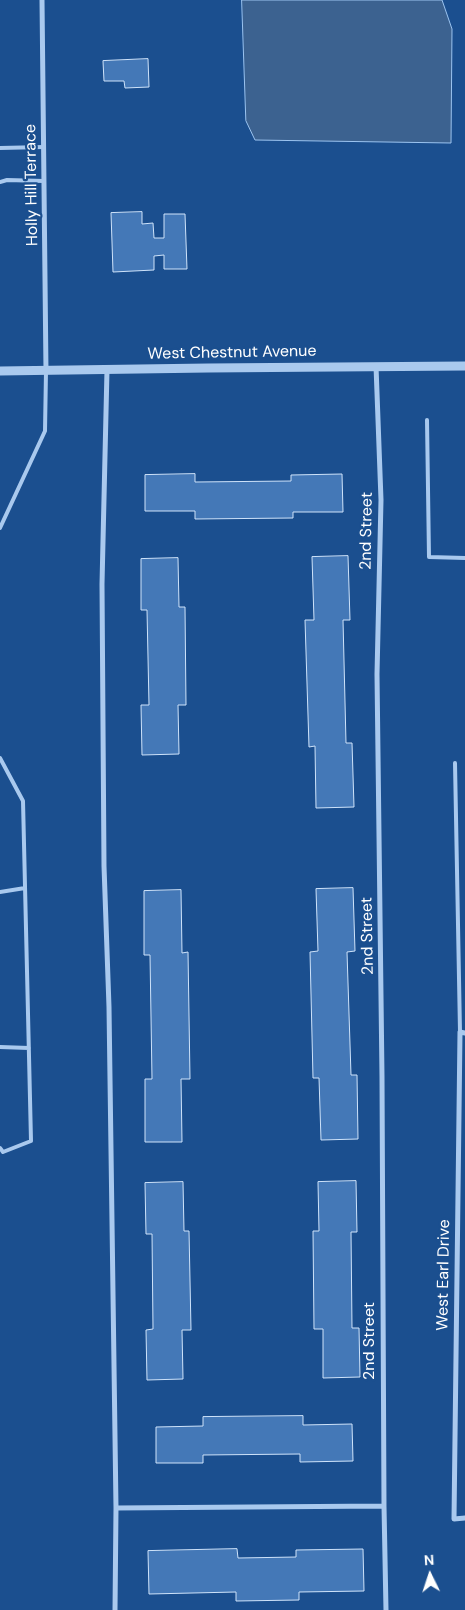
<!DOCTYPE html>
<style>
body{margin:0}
#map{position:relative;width:465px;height:1610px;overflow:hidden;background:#1b4f8f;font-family:"DM Sans",sans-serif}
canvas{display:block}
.north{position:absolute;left:405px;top:1550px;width:50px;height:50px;-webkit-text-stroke:4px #1b4f8f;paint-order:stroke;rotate:356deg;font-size:14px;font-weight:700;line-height:20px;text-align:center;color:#fff}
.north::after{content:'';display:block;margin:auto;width:18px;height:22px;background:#fff;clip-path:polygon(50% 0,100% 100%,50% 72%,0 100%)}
</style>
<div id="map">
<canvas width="465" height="1610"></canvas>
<div class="north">N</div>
</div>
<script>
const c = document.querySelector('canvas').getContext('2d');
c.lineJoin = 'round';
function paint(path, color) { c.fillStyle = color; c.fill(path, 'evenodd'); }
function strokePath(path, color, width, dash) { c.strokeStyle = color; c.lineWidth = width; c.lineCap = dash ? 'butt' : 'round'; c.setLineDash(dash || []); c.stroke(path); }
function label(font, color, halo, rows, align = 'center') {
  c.font = font + ' "DM Sans",sans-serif'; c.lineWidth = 4.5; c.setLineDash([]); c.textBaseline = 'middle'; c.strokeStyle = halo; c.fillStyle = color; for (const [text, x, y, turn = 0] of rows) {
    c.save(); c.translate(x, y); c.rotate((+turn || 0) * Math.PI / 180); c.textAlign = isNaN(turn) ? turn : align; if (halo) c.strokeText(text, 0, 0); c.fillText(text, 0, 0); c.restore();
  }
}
const water = new Path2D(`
 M 242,0 L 442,0 L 452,29 L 451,143 L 255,140 L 246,121 Z`);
const building = new Path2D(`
 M 148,59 L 149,87 L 125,88 L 124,81 L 104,81 L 103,61 Z
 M 142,212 L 142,224 L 153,223 L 154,238 L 164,238 L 164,214 L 185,214 L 187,269 L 164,269 L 164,255 L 154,256 L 154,270 L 113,272 L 111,213 Z
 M 195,474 L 195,482 L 291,481 L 291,475 L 342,474 L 343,512 L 293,512 L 293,518 L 195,519 L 195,511 L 145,511 L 145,475 Z
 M 348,556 L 350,620 L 343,620 L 346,743 L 352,743 L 354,807 L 316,808 L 315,746 L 309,747 L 305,620 L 314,620 L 312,557 Z
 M 178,558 L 179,607 L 185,607 L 186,705 L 178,705 L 179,754 L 142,755 L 141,705 L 149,705 L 147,610 L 141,610 L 141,559 Z
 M 353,888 L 355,951 L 347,952 L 351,1075 L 357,1075 L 358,1139 L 321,1140 L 319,1078 L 313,1078 L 310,952 L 318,951 L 316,889 Z
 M 181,890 L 182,953 L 188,952 L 190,1079 L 181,1079 L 182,1142 L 145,1142 L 145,1079 L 152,1079 L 150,955 L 144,955 L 144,891 Z
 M 356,1181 L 357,1232 L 351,1232 L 352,1328 L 359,1328 L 360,1377 L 323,1378 L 323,1329 L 314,1329 L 313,1231 L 319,1231 L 318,1182 Z
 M 183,1182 L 184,1231 L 189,1231 L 191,1330 L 182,1330 L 183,1379 L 147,1380 L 146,1330 L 153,1329 L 152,1234 L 146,1234 L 145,1183 Z
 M 303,1416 L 303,1425 L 352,1424 L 353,1461 L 300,1462 L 300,1454 L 203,1455 L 203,1463 L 156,1463 L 156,1427 L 203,1426 L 203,1417 Z
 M 237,1549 L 238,1558 L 296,1557 L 296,1550 L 363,1549 L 364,1591 L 299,1592 L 299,1600 L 236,1601 L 236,1592 L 149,1594 L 148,1551 Z`);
const service = new Path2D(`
 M 0,148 L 44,147
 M 0,182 L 7,180 L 44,181
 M 427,420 L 429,557 L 465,558
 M 0,528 L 45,431 L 46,371
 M 0,758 L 23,801 L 31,1141 L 3,1152 L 0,1148
 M 455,763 L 460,1032
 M 0,892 L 25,888
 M 0,1047 L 29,1048`);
const minor = new Path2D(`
 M 42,0 L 46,371
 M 376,366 L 381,500 L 377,674 L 382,1077 L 384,1506 L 386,1610
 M 107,370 L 102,584 L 104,866 L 109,1007 L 116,1508 L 115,1610
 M 465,1033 L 460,1032 L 454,1519 L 465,1518
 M 116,1508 L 384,1506`);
const tertiary = new Path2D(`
 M 0,371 L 208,368 L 465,366`);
const streetNames = [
 ["Holly Hill Terrace",32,185,-91],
 ["West Chestnut Avenue",232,353,-1],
 ["2nd Street",367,531,-89],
 ["2nd Street",368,936,-91],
 ["West Earl Drive",444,1275,-89],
 ["2nd Street",370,1341,-90]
];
paint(water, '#3c6290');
strokePath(water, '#9cc4f0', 1);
paint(building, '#4478b7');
strokePath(building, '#cfe3fa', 1);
strokePath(service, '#a9c9ee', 4);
strokePath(minor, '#a9c9ee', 5);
strokePath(tertiary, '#a9c9ee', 9);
label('16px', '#fff', '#1b4f8f', streetNames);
</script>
